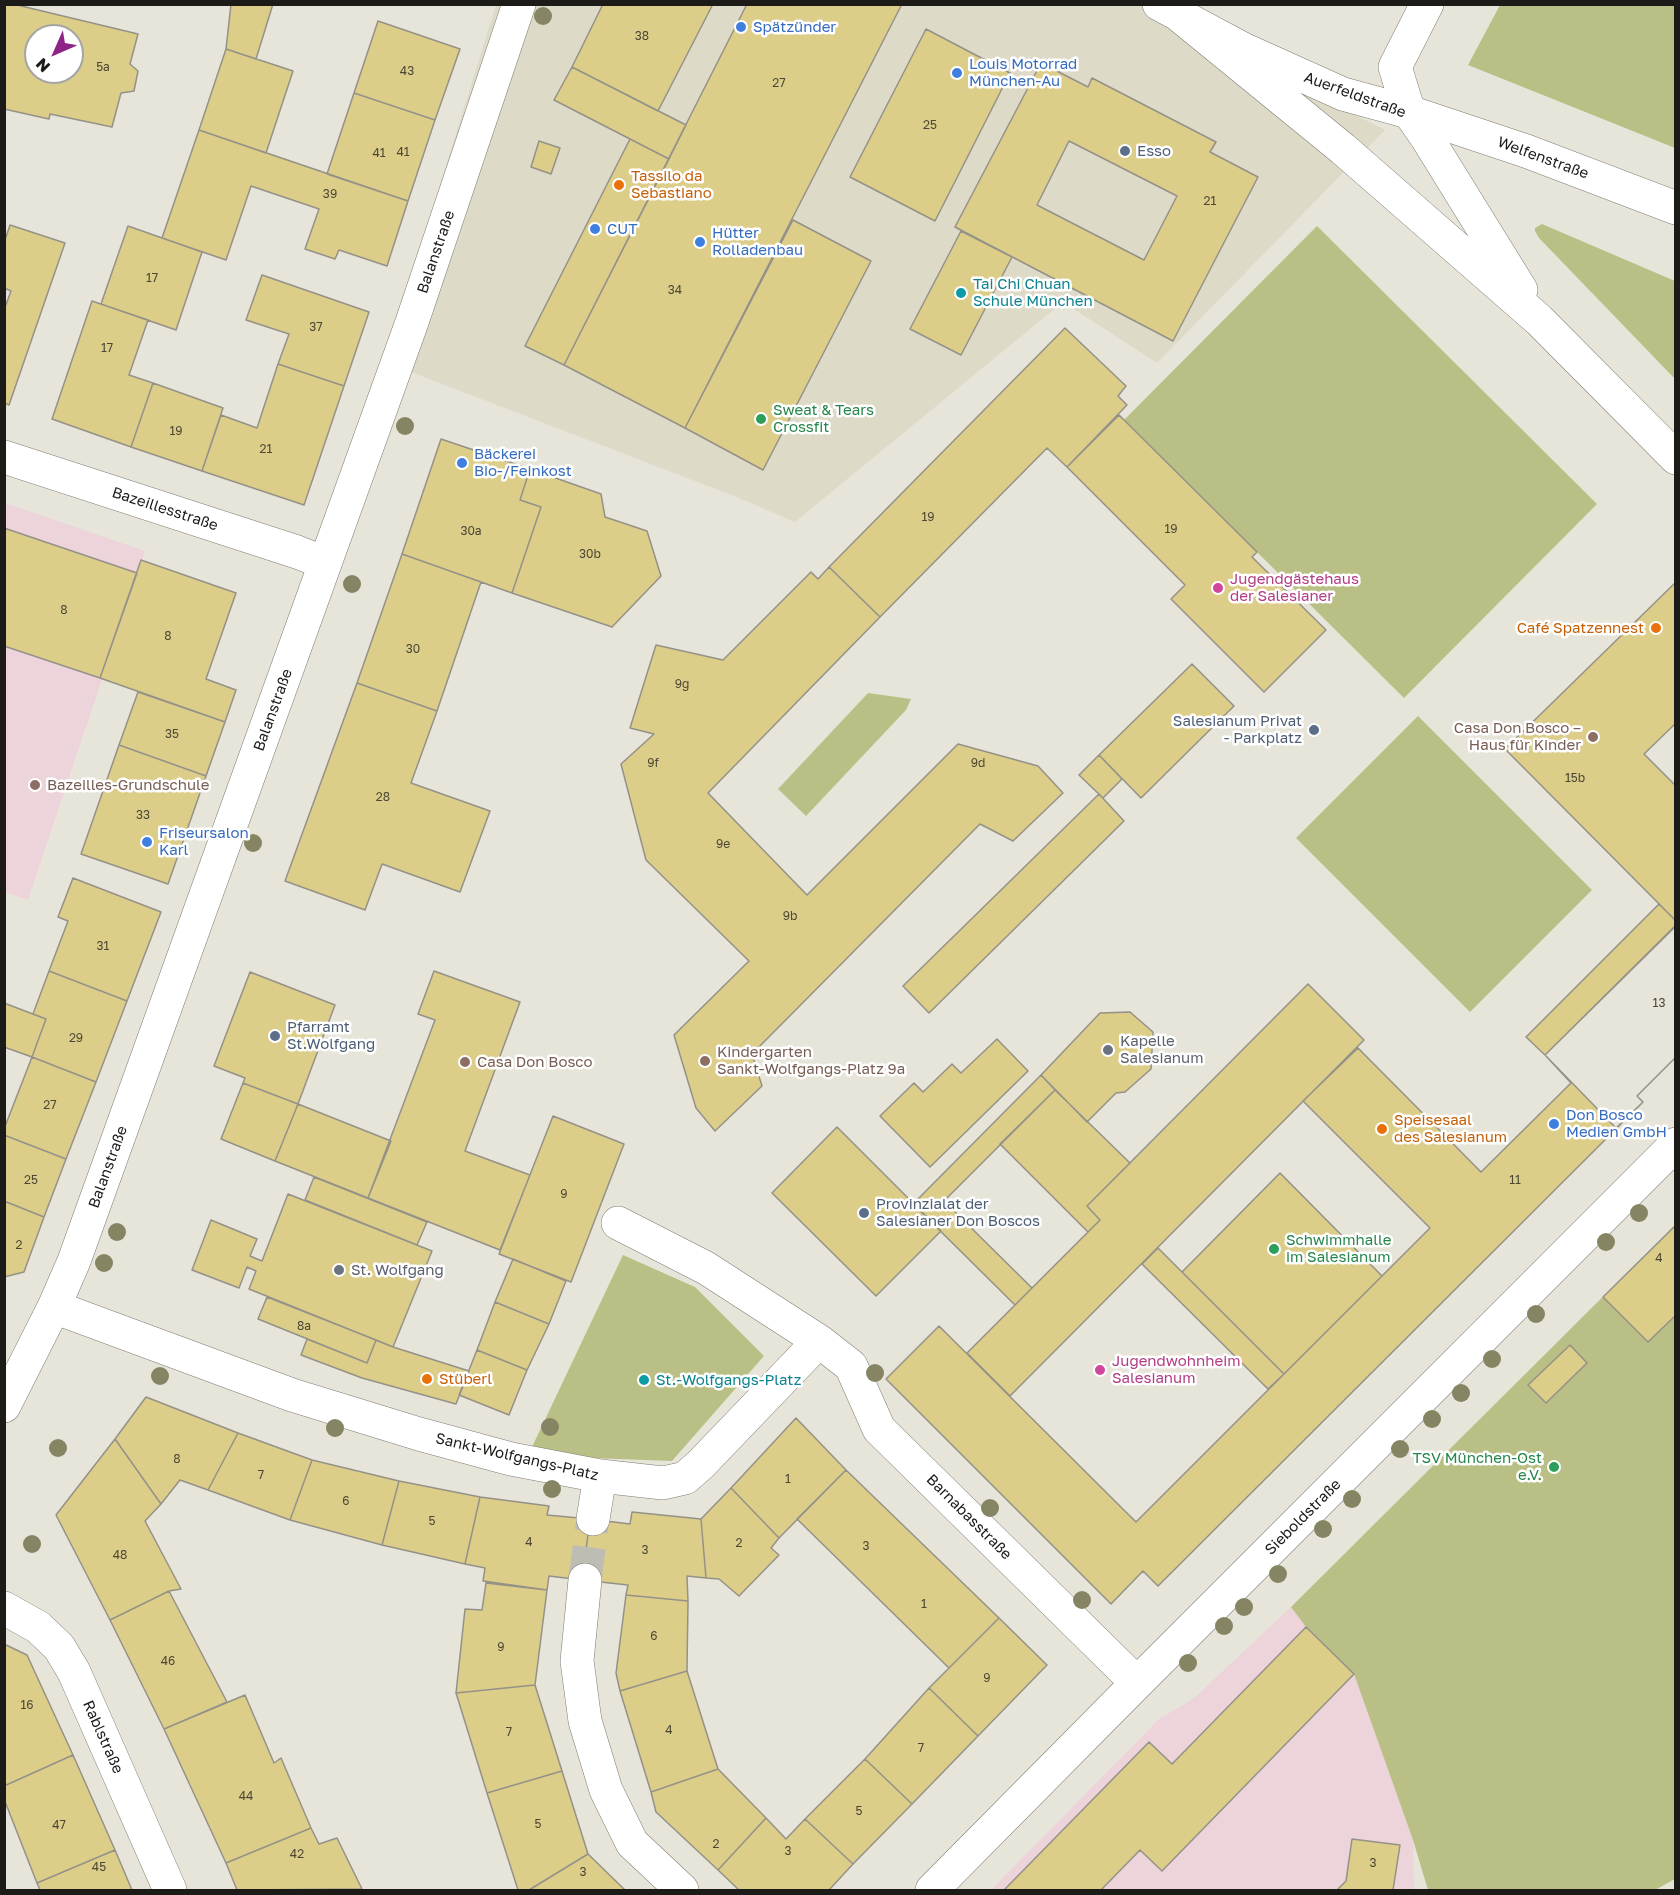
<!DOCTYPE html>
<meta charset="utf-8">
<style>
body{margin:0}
#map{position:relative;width:1680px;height:1895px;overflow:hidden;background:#e7e5da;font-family:"Golos Text",sans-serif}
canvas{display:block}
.frame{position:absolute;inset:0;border:6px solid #1c1b18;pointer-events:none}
.north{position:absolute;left:24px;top:24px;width:60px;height:60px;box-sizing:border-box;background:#fff;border:2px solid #a4a4a3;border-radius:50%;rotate:225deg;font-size:16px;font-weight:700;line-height:24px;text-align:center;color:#1c1b18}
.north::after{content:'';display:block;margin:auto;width:21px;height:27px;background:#8f2487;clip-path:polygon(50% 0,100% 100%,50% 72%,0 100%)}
</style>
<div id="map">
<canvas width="1680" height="1895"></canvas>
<div class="frame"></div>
<div class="north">N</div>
</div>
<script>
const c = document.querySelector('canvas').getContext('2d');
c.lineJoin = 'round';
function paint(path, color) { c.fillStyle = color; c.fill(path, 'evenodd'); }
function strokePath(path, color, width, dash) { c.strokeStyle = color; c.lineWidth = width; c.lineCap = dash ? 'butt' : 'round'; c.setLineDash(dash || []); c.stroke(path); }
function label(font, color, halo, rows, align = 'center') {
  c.font = font + ' "Golos Text",sans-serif'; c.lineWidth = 5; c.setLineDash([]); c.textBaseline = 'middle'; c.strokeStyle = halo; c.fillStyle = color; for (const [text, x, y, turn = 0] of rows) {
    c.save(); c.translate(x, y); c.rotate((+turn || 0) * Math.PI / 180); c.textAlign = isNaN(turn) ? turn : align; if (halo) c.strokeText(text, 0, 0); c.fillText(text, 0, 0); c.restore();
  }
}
const built = new Path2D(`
 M 496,5 L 1141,5 L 1385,130 L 1157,363 L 1063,302 L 795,522 L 739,498 L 385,362 Z`);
const education = new Path2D(`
 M 5,503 L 145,551 L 28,900 L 5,892 Z
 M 1291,1607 L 1306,1627 L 1354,1674 L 1413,1840 L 1414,1890 L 991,1890 L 1159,1719 L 1193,1699 Z`);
const green = new Path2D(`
 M 1500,5 L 1675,5 L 1675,148 L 1468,65 Z
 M 1542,224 L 1675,281 L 1675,379 L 1539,238 L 1535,231 L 1535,228 Z
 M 1317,226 L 1597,504 L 1404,698 L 1124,420 Z
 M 868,693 L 911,699 L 906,710 L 806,816 L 778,789 Z
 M 1418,716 L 1592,890 L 1470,1012 L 1296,838 Z
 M 1675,1225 L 1675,1879 L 1655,1890 L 1428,1890 L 1413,1840 L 1354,1674 L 1306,1627 L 1291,1607 Z
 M 623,1255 L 695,1287 L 764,1356 L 672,1461 L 592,1458 L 532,1447 Z`);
const building = new Path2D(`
 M 4,4 L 13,4 L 138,34 L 130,64 L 138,71 L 134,91 L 121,93 L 112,127 L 50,114 L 49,119 L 4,109 ZM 36,36 L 72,36 L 72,72 L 36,72 Z
 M 231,4 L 273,4 L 256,59 L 226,49 Z
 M 603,4 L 713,4 L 658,111 L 572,67 Z
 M 747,4 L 902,4 L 685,428 L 564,365 Z
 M 378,21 L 460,49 L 435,120 L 354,93 Z
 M 926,29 L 1010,73 L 935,221 L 850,177 Z
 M 226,49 L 293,71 L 266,153 L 199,130 Z
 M 1041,63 L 1088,87 L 1092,78 L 1216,142 L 1210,152 L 1258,177 L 1173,341 L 955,227 ZM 1069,141 L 1177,196 L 1144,260 L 1037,205 Z
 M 572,67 L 686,125 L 669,159 L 554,100 Z
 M 354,93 L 435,120 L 408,201 L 327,174 Z
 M 199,130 L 408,201 L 387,266 L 339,250 L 335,259 L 305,249 L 319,209 L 251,186 L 226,260 L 162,238 Z
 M 630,139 L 669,159 L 564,365 L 525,346 Z
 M 539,141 L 560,148 L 551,174 L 531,167 Z
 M 793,220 L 871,261 L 763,470 L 685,428 Z
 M 10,225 L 65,243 L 9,405 L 4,403 L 4,310 L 11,291 L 4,288 L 4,243 Z
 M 128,226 L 202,252 L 176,330 L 101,304 Z
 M 961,231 L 1012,257 L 961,355 L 910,329 Z
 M 262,275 L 369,312 L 344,386 L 278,364 L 289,334 L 246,320 Z
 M 92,301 L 148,320 L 129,375 L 153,383 L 131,447 L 52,419 Z
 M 1065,328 L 1126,386 L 1118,396 L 1127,405 L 1067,467 L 1047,448 L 880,617 L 829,567 Z
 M 278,364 L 344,386 L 304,505 L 202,471 L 221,415 L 257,428 Z
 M 153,383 L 223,408 L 202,471 L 131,447 Z
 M 1119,415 L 1257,552 L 1252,557 L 1326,630 L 1264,692 L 1171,599 L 1185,585 L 1067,467 Z
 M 441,439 L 530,469 L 520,500 L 541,507 L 512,593 L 402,554 Z
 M 530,469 L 601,494 L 605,517 L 647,531 L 661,576 L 612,627 L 512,593 L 541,507 L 520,500 Z
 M 4,528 L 137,573 L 100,678 L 4,646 Z
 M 402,554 L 481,582 L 437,711 L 357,683 Z
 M 141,560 L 236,593 L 206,679 L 236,690 L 225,722 L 100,678 Z
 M 829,567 L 880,617 L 708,793 L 807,895 L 958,744 L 1038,766 L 1063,793 L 1013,841 L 980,824 L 752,1054 L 762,1086 L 715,1131 L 696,1108 L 674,1035 L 749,961 L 646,860 L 621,764 L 654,734 L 630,728 L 656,645 L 723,660 L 811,572 L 818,579 Z
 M 1676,582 L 1676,723 L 1644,754 L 1676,786 L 1676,921 L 1505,749 Z
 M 1192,664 L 1234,706 L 1141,798 L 1099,755 Z
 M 357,683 L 437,711 L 411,783 L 490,811 L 460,892 L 382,864 L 365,910 L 285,881 Z
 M 138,692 L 225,722 L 206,776 L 119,745 Z
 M 119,745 L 206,776 L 168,884 L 81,854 Z
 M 1099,755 L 1122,779 L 1103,798 L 1079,775 Z
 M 1099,794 L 1124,821 L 929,1013 L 903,986 Z
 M 73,878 L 161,912 L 127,1001 L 49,971 L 68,921 L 58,917 Z
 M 1659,904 L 1676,921 L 1676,925 L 1545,1055 L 1526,1037 Z
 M 1676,925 L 1676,1057 L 1637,1096 L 1643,1102 L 1158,1586 L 1143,1571 L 1111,1604 L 886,1379 L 939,1326 L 1136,1522 L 1430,1228 L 1303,1101 L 1358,1048 L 1481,1172 L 1571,1083 L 1545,1055 Z
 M 1676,926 L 1676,1057 L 1637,1096 L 1643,1102 L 1616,1128 L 1545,1055 Z
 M 49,971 L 127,1001 L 96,1082 L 32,1057 L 46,1019 L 33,1014 Z
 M 434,971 L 520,1002 L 465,1151 L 530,1175 L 500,1250 L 368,1198 L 435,1020 L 418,1014 Z
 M 250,972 L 335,1005 L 298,1104 L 243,1083 L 245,1078 L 214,1066 Z
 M 1308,984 L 1364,1040 L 1010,1396 L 967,1353 L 1100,1220 L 1087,1206 Z
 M 4,1003 L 46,1019 L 32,1057 L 4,1047 Z
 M 1130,1012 L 1153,1032 L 1151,1069 L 1125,1092 L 1116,1093 L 1087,1122 L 1041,1075 L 1100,1013 Z
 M 997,1039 L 1028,1071 L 930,1167 L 880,1116 L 914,1083 L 923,1092 L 952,1064 L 961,1073 Z
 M 32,1057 L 96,1082 L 66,1159 L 4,1135 L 4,1129 Z
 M 1041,1075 L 1055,1090 L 944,1201 L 1032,1288 L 1015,1305 L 913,1204 Z
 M 243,1083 L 298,1104 L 275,1161 L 221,1139 Z
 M 1055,1090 L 1130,1163 L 1087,1206 L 1100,1220 L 1088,1232 L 1000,1144 Z
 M 298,1104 L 391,1141 L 368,1198 L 275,1161 Z
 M 553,1116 L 624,1144 L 571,1282 L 499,1254 Z
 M 837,1127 L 941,1231 L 876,1296 L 772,1193 Z
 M 4,1135 L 66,1159 L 44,1217 L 4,1201 Z
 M 1280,1173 L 1382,1276 L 1284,1374 L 1182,1272 Z
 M 314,1177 L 427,1222 L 417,1245 L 305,1200 Z
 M 288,1194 L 432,1251 L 393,1347 L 249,1289 L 256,1271 L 247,1267 L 239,1288 L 192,1270 L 211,1220 L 257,1239 L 250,1256 L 262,1261 Z
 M 4,1201 L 44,1217 L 24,1272 L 4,1277 Z
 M 1676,1225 L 1676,1315 L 1648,1342 L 1603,1297 Z
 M 1158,1248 L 1284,1374 L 1268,1389 L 1142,1264 Z
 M 513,1259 L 566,1281 L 549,1324 L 495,1302 Z
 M 267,1297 L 376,1340 L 367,1363 L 258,1319 Z
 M 495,1302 L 549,1324 L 527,1370 L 477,1350 Z
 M 307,1339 L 367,1363 L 376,1340 L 393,1347 L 469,1371 L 456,1404 L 362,1378 L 301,1355 Z
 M 1570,1345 L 1587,1363 L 1546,1403 L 1528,1385 Z
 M 477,1350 L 527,1370 L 509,1415 L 459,1395 Z
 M 146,1397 L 238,1433 L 208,1490 L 180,1480 L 161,1504 L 115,1439 Z
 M 796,1418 L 846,1470 L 779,1538 L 731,1488 Z
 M 238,1433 L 312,1460 L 290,1520 L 208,1490 Z
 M 115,1439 L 161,1504 L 145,1521 L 181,1589 L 169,1591 L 110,1620 L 56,1515 Z
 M 312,1460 L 399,1481 L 382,1545 L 290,1520 Z
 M 846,1470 L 999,1618 L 949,1668 L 797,1519 Z
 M 399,1481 L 480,1497 L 465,1564 L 382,1545 Z
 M 731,1488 L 779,1538 L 771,1548 L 779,1555 L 739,1596 L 719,1579 L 706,1578 L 701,1519 Z
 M 480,1497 L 549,1506 L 547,1515 L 590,1519 L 582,1580 L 549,1576 L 547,1590 L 483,1581 L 485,1568 L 465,1564 Z
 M 632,1512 L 701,1519 L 706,1578 L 687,1576 L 688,1601 L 626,1595 L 628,1585 L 582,1580 L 590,1519 L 630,1524 Z
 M 486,1583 L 547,1590 L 535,1685 L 456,1693 L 465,1609 L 482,1610 Z
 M 169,1591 L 227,1702 L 164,1729 L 110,1620 Z
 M 626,1595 L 688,1601 L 687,1671 L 620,1691 L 616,1673 Z
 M 999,1618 L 1047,1665 L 978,1736 L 929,1688 Z
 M 1306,1627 L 1354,1674 L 1162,1871 L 1140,1850 L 1101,1890 L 1004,1890 L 1149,1742 L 1172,1764 Z
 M 4,1644 L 27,1655 L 73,1755 L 4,1786 Z
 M 687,1671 L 718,1769 L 651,1792 L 620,1691 Z
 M 535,1685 L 562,1771 L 487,1793 L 456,1693 Z
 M 929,1688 L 978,1736 L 912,1804 L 865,1759 Z
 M 245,1695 L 274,1763 L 281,1758 L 311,1828 L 226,1863 L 164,1729 Z
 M 73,1755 L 115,1850 L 37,1883 L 4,1799 L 4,1786 Z
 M 865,1759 L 912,1804 L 853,1864 L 805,1819 Z
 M 718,1769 L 766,1818 L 718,1870 L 656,1812 L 651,1792 Z
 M 562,1771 L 588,1854 L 529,1890 L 518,1890 L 487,1793 Z
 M 766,1818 L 786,1839 L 805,1819 L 853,1864 L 829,1890 L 739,1890 L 718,1870 Z
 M 311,1828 L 319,1844 L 337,1838 L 362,1889 L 237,1890 L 226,1863 Z
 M 1352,1839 L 1400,1845 L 1393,1890 L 1337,1890 L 1346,1881 Z
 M 115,1850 L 132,1890 L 40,1890 L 37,1883 Z
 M 588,1854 L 625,1890 L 529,1890 Z`);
const minorTunnel = new Path2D(`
 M 585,1580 L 593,1519`);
const minor = new Path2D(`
 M 1159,4 L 1243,49 L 1343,94 L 1409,112 L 1526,151 L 1676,208
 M 1427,4 L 1395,67 L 1409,112 L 1427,138 L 1521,290
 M 1180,16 L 1343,149 L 1539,320 L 1676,458
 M 4,457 L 297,552 L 325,563
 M 618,1223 L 706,1268 L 819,1341 L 851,1366 L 879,1429 L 1137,1683
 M 54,1307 L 292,1395 L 419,1434 L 511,1459 L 600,1476 L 663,1483 L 685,1478 L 700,1465 L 819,1341
 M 4,1406 L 54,1307 L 74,1261 L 412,322 L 519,4
 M 593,1519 L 600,1476
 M 585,1580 L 577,1661 L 585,1721 L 606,1790 L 632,1843 L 682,1890
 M 4,1608 L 38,1627 L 59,1647 L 74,1672 L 170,1890
 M 932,1890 L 1137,1683 L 1676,1144`);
const trees = [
 [543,16],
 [405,426],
 [352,584],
 [253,843],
 [1639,1213],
 [117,1232],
 [1606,1242],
 [104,1263],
 [1536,1314],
 [1492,1359],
 [875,1373],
 [160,1376],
 [1461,1393],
 [1432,1419],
 [550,1427],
 [335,1428],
 [58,1448],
 [1400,1449],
 [552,1489],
 [1352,1499],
 [990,1508],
 [1323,1529],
 [32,1544],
 [1278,1574],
 [1082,1600],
 [1244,1607],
 [1224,1626],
 [1188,1663]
];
const markers = [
 [741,27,6,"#3f7fe0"],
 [957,73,6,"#3f7fe0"],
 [1125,151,6,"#5c6f8a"],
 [619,185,6,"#e8710a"],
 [595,229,6,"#3f7fe0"],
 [700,242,6,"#3f7fe0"],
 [961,293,6,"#0f9aa8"],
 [761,419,6,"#2e9e5b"],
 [462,463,6,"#3f7fe0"],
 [1218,588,6,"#d1479c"],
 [1656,628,6,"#e8710a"],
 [1314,730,6,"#5c6f8a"],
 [1593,737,6,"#8d6e63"],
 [35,785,6,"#8d6e63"],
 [147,842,6,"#3f7fe0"],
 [275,1036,6,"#5c6f8a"],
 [1108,1050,6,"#6b7280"],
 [705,1061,6,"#8d6e63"],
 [465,1062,6,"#8d6e63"],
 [1554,1124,6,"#3f7fe0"],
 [1382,1129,6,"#e8710a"],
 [864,1213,6,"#5c6f8a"],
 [1274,1249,6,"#2e9e5b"],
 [339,1270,6,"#6b7280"],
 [1100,1370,6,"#d1479c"],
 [427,1379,6,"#e8710a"],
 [644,1380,6,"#0f9aa8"],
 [1554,1467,6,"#2e9e5b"]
];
const numberNames = [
 ["38",642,36],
 ["5a",103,67],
 ["43",407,71],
 ["27",779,83],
 ["25",930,125],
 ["41",403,152],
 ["41",379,153],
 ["39",330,194],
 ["21",1210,201],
 ["17",152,278],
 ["34",675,290],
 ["37",316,327],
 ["17",107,348],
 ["19",176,431],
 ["21",266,449],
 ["19",928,517],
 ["19",1171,529],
 ["30a",471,531],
 ["30b",590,554],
 ["8",64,610],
 ["8",168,636],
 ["30",413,649],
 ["9g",682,684],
 ["35",172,734],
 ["9f",653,763],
 ["9d",978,763],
 ["15b",1575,778],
 ["28",383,797],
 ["33",143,815],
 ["9e",723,844],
 ["9b",790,916],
 ["31",103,946],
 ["13",1659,1003],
 ["29",76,1038],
 ["27",50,1105],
 ["25",31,1180],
 ["11",1515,1180],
 ["9",564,1194],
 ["2",19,1245],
 ["4",1659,1258],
 ["8a",304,1326],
 ["8",177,1459],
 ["7",261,1475],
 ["1",788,1479],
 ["6",346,1501],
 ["5",432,1521],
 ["4",529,1542],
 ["2",739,1543],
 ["3",866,1546],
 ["3",645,1550],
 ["48",120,1555],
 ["1",924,1604],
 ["6",654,1636],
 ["9",501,1647],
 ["46",168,1661],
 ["9",987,1678],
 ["16",27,1705],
 ["4",669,1730],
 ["7",509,1732],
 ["7",921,1748],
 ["44",246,1796],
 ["5",859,1811],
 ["5",538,1824],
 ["47",59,1825],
 ["2",716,1844],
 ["3",788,1851],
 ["42",297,1854],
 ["3",1373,1863],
 ["45",99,1867],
 ["3",583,1872]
];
const shopNames = [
 ["Spätzünder",753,27],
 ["Louis Motorrad",969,64],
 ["München-Au",969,81],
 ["CUT",607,229],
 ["Hütter",712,233],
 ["Rolladenbau",712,250],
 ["Bäckerei",474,454],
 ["Bio-/Feinkost",474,471],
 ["Friseursalon",159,833],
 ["Karl",159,850],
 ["Don Bosco",1566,1115],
 ["Medien GmbH",1566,1132]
];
const streetNames = [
 ["Auerfeldstraße",1355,95,20],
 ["Welfenstraße",1543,158,20],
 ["Balanstraße",436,252,-71],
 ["Bazeillesstraße",165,509,18],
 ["Balanstraße",273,710,-70],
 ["Balanstraße",108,1167,-70],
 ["Sankt-Wolfgangs-Platz",517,1457,13],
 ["Barnabasstraße",969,1517,45],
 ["Sieboldstraße",1303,1517,-45],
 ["Rablstraße",103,1737,66]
];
const serviceNames = [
 ["Esso",1137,151],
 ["Salesianum Privat",1302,721,"right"],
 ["- Parkplatz",1302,738,"right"],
 ["Pfarramt",287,1027],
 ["St.Wolfgang",287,1044],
 ["Provinzialat der",876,1204],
 ["Salesianer Don Boscos",876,1221]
];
const foodNames = [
 ["Tassilo da",631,176],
 ["Sebastiano",631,193],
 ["Café Spatzennest",1644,628,"right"],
 ["Speisesaal",1394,1120],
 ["des Salesianum",1394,1137],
 ["Stüberl",439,1379]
];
const cultureNames = [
 ["Tai Chi Chuan",973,284],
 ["Schule München",973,301],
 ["St.-Wolfgangs-Platz",656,1380]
];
const leisureNames = [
 ["Sweat & Tears",773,410],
 ["Crossfit",773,427],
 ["Schwimmhalle",1286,1240],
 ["im Salesianum",1286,1257],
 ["TSV München-Ost",1542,1458,"right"],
 ["e.V.",1542,1475,"right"]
];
const hotelNames = [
 ["Jugendgästehaus",1230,579],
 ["der Salesianer",1230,596],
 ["Jugendwohnheim",1112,1361],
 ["Salesianum",1112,1378]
];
const educationNames = [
 ["Casa Don Bosco –",1581,728,"right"],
 ["Haus für Kinder",1581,745,"right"],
 ["Bazeilles-Grundschule",47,785],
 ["Kindergarten",717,1052],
 ["Sankt-Wolfgangs-Platz 9a",717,1069],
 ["Casa Don Bosco",477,1062]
];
const worshipNames = [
 ["Kapelle",1120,1041],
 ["Salesianum",1120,1058],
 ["St. Wolfgang",351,1270]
];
paint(built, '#dedac8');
paint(education, '#edd3da');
paint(green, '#bac085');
paint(building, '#dccd89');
strokePath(building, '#949288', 1.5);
strokePath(minorTunnel, '#bebdb3', 33, [33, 16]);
strokePath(minor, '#7e7c73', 34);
strokePath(minor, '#fff', 33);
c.fillStyle = '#858563';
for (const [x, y] of trees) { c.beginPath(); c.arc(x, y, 9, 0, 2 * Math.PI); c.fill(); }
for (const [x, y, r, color] of markers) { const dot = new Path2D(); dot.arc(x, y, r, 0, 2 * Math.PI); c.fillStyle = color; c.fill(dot); strokePath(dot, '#fff', 2); }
label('12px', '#4c4834', null, numberNames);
label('15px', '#366cbe', '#fff', shopNames, 'left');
label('15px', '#1c1b18', '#fff', streetNames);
label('15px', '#4e5e75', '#fff', serviceNames, 'left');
label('15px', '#c56008', '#fff', foodNames, 'left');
label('15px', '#0d838f', '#fff', cultureNames, 'left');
label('15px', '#27864d', '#fff', leisureNames, 'left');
label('15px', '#b23c85', '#fff', hotelNames, 'left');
label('15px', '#785e54', '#fff', educationNames, 'left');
label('15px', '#5b616d', '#fff', worshipNames, 'left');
</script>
